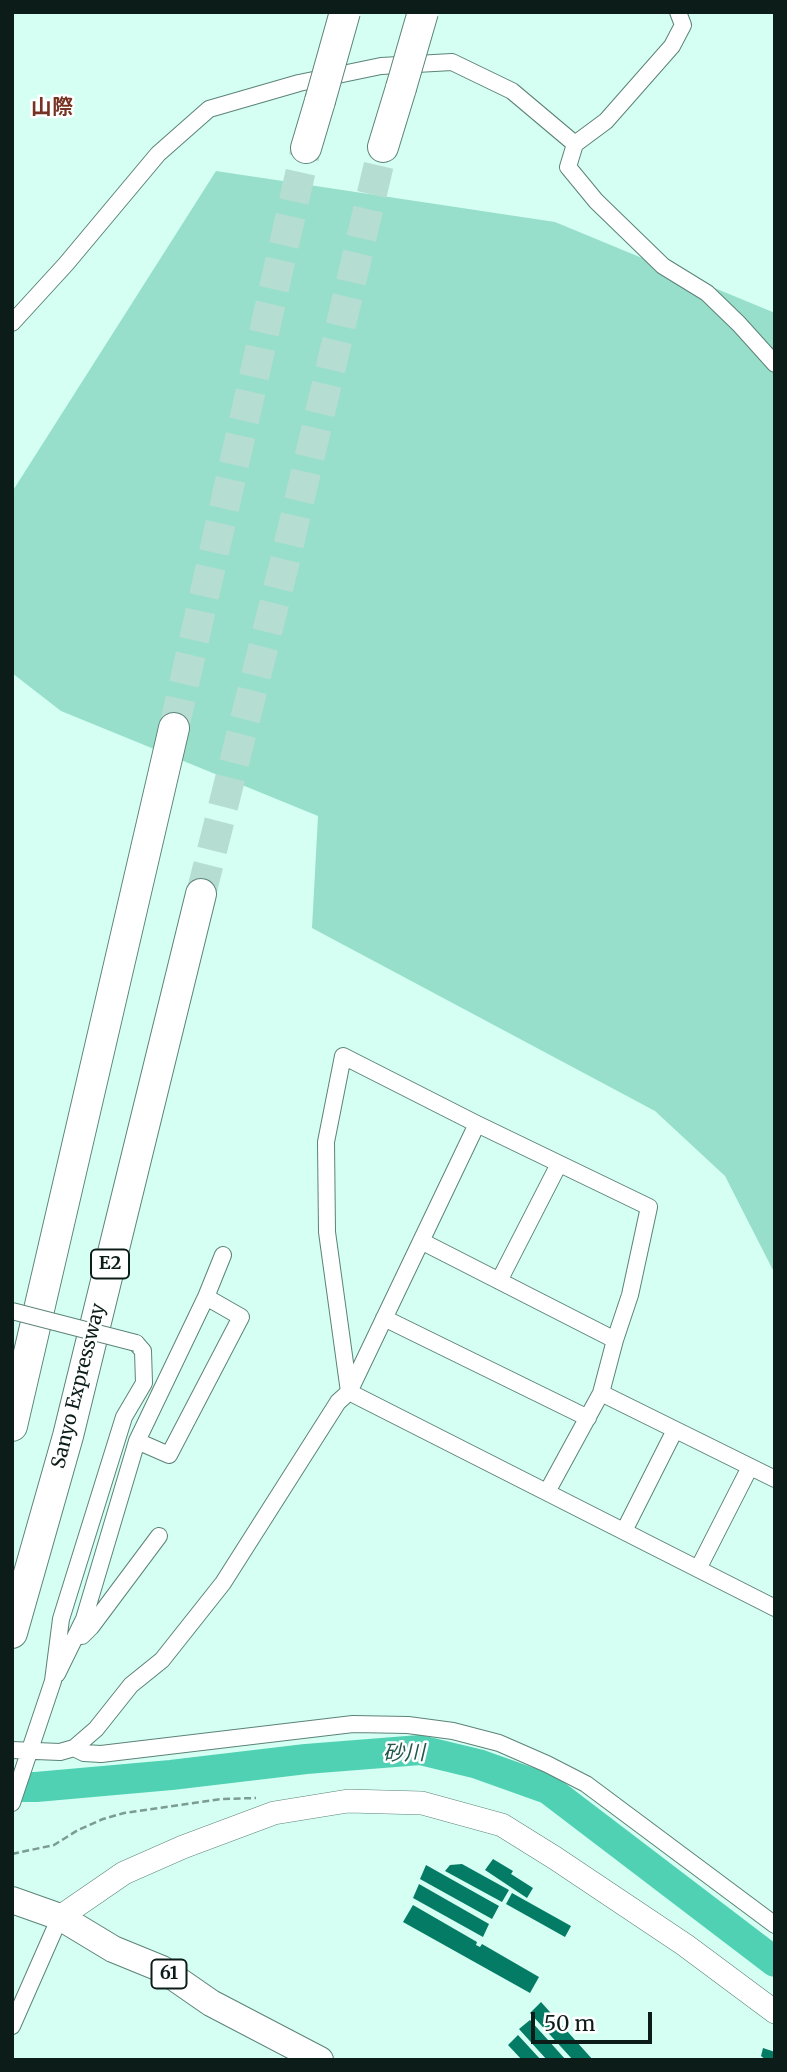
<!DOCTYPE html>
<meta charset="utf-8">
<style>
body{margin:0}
#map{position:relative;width:787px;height:2072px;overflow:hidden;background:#d4fff2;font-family:Merriweather,serif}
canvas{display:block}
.frame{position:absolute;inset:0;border:14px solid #0c1c18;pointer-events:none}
.scale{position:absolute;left:531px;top:2012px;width:121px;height:32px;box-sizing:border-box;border:4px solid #0c1c18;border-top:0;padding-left:9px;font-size:21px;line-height:24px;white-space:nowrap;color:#0c1c18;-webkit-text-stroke:5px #fff;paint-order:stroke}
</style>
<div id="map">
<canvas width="787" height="2072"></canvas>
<div class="frame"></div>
<div class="scale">50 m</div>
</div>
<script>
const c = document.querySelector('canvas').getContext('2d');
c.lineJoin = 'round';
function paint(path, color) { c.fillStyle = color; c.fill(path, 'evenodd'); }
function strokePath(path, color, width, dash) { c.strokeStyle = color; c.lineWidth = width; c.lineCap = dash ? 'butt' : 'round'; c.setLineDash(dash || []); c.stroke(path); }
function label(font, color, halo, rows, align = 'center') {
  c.font = font + ' Merriweather,"Noto Sans JP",serif'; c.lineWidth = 5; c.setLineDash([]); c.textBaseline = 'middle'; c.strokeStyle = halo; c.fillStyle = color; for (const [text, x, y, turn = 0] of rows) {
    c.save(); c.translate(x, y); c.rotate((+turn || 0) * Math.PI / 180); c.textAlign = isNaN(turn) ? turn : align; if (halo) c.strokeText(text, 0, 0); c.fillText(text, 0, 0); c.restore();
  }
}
const green = new Path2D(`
 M 216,171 L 555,222 L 775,313 L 775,1274 L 725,1176 L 655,1111 L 312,928 L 318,816 L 61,711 L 12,673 L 12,492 Z`);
const river = new Path2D(`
 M 12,1787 L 36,1787 L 171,1775 L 306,1759 L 420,1750 L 478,1764 L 548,1789 L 775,1962`);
const building = new Path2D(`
 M 493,1859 L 513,1871 L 511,1874 L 533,1888 L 527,1898 L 485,1870 Z
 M 462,1864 L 509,1890 L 502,1902 L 445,1871 L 450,1865 Z
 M 426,1865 L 499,1906 L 492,1919 L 420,1879 Z
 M 419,1884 L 489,1924 L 483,1937 L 413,1898 Z
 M 512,1893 L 571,1926 L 565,1937 L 506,1904 Z
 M 413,1905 L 477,1942 L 476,1945 L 480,1947 L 482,1944 L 539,1977 L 530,1993 L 403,1922 Z
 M 541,2002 L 593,2060 L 573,2060 L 530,2013 Z
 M 530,2020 L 566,2060 L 547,2060 L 519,2029 Z
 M 518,2035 L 541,2060 L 522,2060 L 508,2045 Z
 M 763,2048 L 775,2052 L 775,2060 L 766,2060 L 761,2056 Z`);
const highwayTunnel = new Path2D(`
 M 174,728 L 306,148
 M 201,894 L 283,569 L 383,147`);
const path = new Path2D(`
 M 12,1854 L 54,1845 L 78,1830 L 103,1819 L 124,1813 L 221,1799 L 256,1798`);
const street = new Path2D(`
 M 678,12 L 683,25 L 672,46 L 606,121 L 575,144 L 568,167 L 596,201 L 663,266 L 707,293 L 739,324 L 775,364
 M 12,323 L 66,264 L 158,154 L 209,109 L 299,83 L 381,66 L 452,62 L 512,91 L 575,144
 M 421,1241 L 615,1340
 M 499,1281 L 559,1164
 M 384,1318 L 588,1418
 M 601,1393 L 775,1479
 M 137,1441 L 169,1455 L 241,1317 L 206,1297
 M 547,1492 L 601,1393 L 615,1340 L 630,1295 L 649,1207 L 477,1124 L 343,1056 L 326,1142 L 327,1232 L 349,1392 L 775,1608
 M 624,1531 L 675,1430
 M 698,1569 L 750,1467
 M 82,1636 L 91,1627 L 159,1536
 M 57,1674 L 84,1619 L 137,1441 L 206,1297 L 223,1255
 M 74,1748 L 84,1753 L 101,1754 L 353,1724 L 408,1725 L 453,1731 L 499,1743 L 547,1764 L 586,1784 L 775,1925
 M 12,1750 L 60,1752 L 74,1748 L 96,1729 L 131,1685 L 162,1660 L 223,1583 L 338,1402 L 349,1392 L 477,1124
 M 12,1803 L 53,1681 L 61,1619 L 124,1417 L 144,1383 L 143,1351 L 136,1343
 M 12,2026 L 60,1917`);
const secondary = new Path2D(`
 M 60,1917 L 124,1873 L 183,1847 L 274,1813 L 348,1801 L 422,1803 L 502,1825 L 555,1858 L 685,1945 L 775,2012`);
const primary = new Path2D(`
 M 12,1900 L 60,1917 L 113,1949 L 162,1969 L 211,2003 L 320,2060`);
const highway = new Path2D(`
 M 383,147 L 401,88
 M 306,148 L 320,101
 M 12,1426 L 174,728
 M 12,1633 L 68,1436 L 201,894`);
const streetBridge = new Path2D(`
 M 12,1311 L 136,1343`);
const highwayBridge = new Path2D(`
 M 401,88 L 423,12
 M 320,101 L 345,12`);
const shields = [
 [110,1264,38],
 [169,1974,35]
];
const shieldNames = [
 ["E2",110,1264],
 ["61",169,1974]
];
const streetNames = [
 ["Sanyo Expressway",79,1386,-76]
];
const neighbourhoodNames = [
 ["山際",52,108]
];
const waterNames = [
 ["砂川",404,1754,-1]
];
paint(green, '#97dfcb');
strokePath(river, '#51d1b4', 30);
paint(building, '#047b65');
strokePath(highwayTunnel, '#b6ddd1', 30, [30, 15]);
strokePath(street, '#5c8378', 18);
strokePath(secondary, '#5c8378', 24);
strokePath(primary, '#5c8378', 28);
strokePath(highway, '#5c8378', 32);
strokePath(path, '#7c9b92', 2.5, [7, 3.5]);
strokePath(street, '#fff', 16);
strokePath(secondary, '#fff', 23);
strokePath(primary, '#fff', 26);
strokePath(highway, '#fff', 30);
strokePath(streetBridge, '#5c8378', 18, []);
strokePath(highwayBridge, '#5c8378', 32, []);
strokePath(streetBridge, '#fff', 16);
strokePath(highwayBridge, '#fff', 30);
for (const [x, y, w] of shields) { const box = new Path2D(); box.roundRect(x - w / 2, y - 14.5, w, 29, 5); c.fillStyle = '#fff'; c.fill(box); strokePath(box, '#0c1c18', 2); }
label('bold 18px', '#0c1c18', null, shieldNames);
label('19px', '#0c1c18', '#fff', streetNames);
label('bold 21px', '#763223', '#fff', neighbourhoodNames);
label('italic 21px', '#215649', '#fff', waterNames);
</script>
